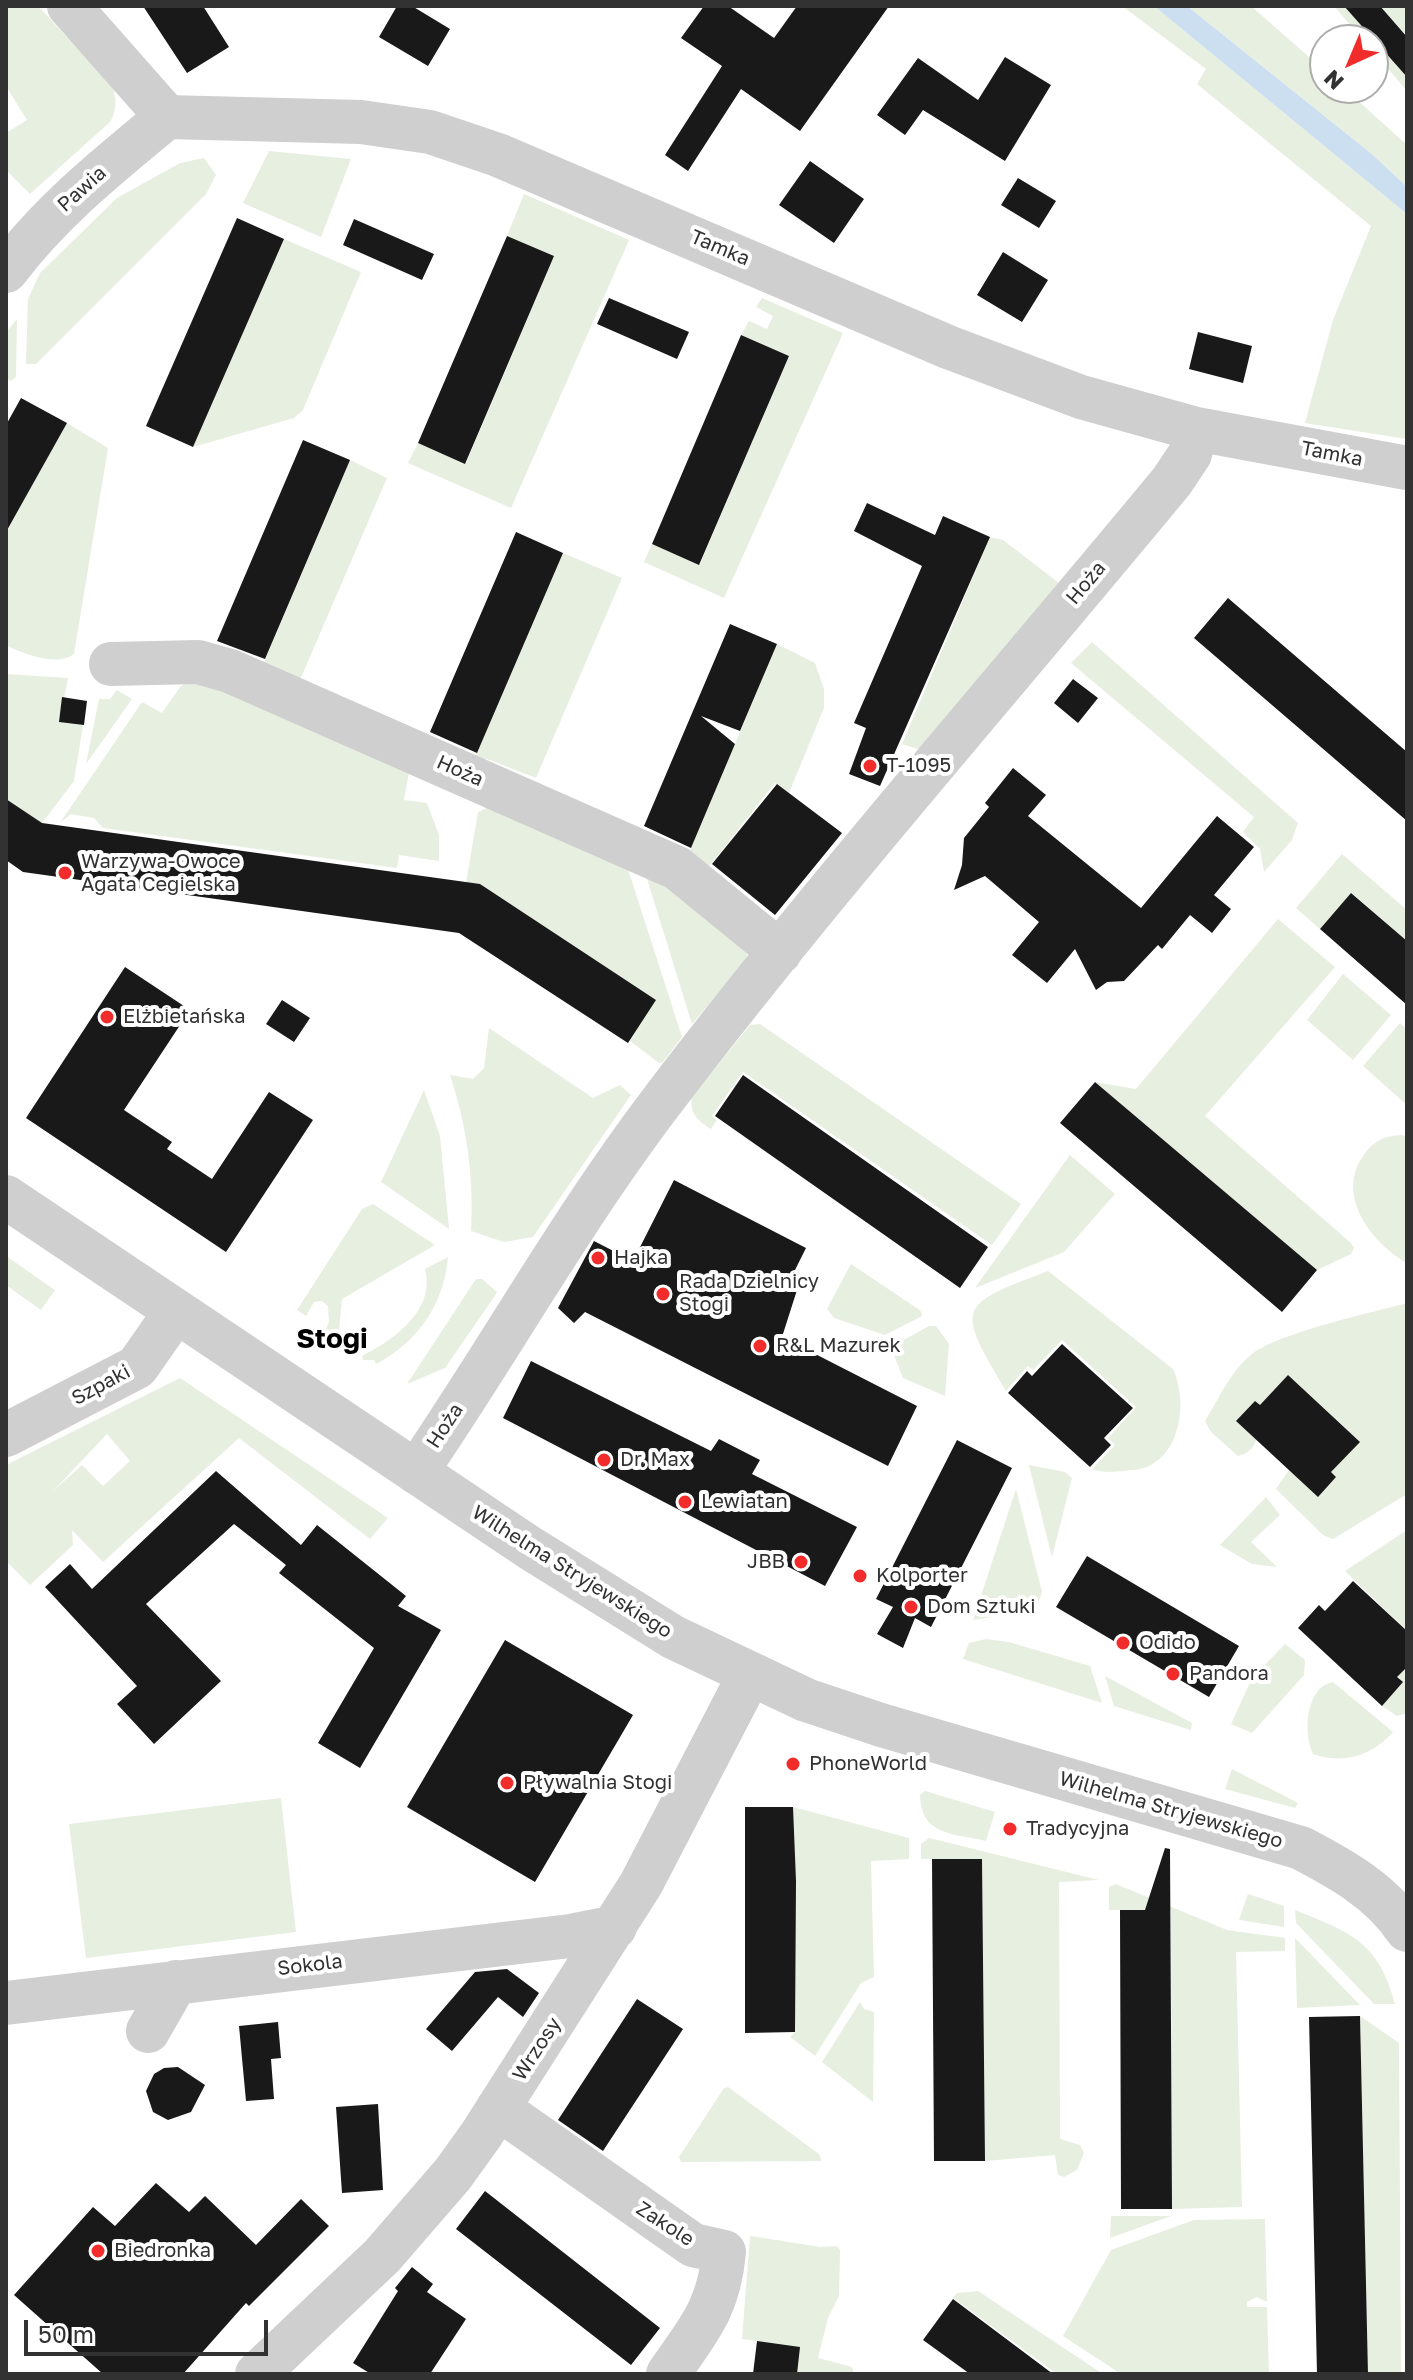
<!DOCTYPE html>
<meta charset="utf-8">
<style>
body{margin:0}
#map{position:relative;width:1413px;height:2380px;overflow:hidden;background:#fff;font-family:"Golos Text",sans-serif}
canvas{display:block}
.frame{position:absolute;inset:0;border:8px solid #323232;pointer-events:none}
.north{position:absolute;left:1309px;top:24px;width:80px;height:80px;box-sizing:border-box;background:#fff;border:2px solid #adadad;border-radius:50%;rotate:224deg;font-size:22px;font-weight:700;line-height:32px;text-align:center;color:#323232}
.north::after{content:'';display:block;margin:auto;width:28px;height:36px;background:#f22b2b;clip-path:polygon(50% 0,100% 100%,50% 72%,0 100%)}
.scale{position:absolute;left:24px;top:2320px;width:244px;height:36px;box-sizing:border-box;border:4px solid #323232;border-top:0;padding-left:10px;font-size:24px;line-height:28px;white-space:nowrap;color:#323232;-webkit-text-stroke:6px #fff;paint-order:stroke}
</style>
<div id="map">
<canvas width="1413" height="2380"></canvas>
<div class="frame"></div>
<div class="north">N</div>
<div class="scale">50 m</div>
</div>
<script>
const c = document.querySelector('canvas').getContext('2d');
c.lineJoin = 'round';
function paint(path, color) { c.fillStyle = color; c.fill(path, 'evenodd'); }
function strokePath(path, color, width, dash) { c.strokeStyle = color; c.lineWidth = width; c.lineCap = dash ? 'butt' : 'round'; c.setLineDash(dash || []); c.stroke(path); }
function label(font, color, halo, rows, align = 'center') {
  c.font = font + ' "Golos Text",sans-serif'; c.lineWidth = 8; c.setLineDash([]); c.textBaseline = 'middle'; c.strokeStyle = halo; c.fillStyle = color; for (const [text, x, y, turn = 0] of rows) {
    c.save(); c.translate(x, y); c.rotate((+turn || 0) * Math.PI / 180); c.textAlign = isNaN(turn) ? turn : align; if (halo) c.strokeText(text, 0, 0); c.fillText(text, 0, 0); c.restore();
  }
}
const green = new Path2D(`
 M 6,6 L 38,6 L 112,86 C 117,98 117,111 110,122 L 30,194 L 6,170 L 6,133 L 27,120 L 6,86 Z
 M 1122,6 L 1154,6 L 1407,214 L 1407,439 L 1305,423 L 1333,320 L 1371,226 L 1197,84 L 1206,69 Z
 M 1187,6 L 1251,6 L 1325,71 L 1325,88 L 1344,88 L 1407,145 L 1407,187 L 1373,155 Z
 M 1334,6 L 1407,6 L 1407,91 L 1373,51 L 1373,40 L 1363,40 Z
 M 269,151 L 351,159 L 321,237 L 243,203 Z
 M 204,158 L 216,175 L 206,194 L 36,364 L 26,364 L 28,299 L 40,273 L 117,198 L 180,163 Z
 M 524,194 L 629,240 L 511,508 L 408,463 L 418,443 L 466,463 L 554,256 L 507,236 Z
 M 284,239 L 361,272 L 303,410 L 294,418 L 193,447 Z
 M 762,298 L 843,333 L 724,598 L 644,562 L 652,544 L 700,564 L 789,356 L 741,335 L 749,321 L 767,329 L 773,316 L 756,307 Z
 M 17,319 L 16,377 L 11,381 L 6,379 L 6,332 Z
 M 67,423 L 108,448 L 74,654 C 57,667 23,654 6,645 L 6,532 Z
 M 350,460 L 387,478 L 300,680 L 262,667 Z
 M 990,537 L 1003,540 L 1059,583 L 921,750 L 902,744 Z
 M 563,553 L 622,578 L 536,778 L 487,759 L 474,760 Z
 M 1092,642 L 1298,823 L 1292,840 L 1264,872 L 1260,849 L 1243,832 L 1254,817 L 1071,663 Z
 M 777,644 L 815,663 L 824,689 L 824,708 L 789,793 L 775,783 L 707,869 L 689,853 Z
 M 6,674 L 68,678 L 60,721 L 83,725 L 74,781 L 42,823 L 6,799 Z
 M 197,676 L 409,772 L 404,800 L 427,803 L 439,835 L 439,861 L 399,855 L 397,868 L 103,828 L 94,818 L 71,814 L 60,823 L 142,702 L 162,713 L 180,687 Z
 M 117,690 L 132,699 L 86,764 L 99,699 L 110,699 Z
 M 493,805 L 627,866 L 682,1037 L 663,1062 L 659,1063 L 630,1041 L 656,1000 L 480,884 L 466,883 L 478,812 Z
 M 1342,854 L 1407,910 L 1407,941 L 1352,893 L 1320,929 L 1296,908 Z
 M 644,869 L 749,949 L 745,962 L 692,1024 Z
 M 1278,919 L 1335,967 L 1205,1116 L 1351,1243 L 1354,1248 L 1351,1254 L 1317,1270 L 1095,1082 L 1136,1089 Z
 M 1343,974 L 1391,1015 L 1353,1060 L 1307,1020 Z
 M 1400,1023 L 1407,1029 L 1407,1105 L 1363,1066 Z
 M 760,1024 L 1021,1204 L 992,1245 L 743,1072 L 712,1116 L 717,1120 L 711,1129 C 698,1121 689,1113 692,1097 L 750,1025 Z
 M 489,1028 L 593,1098 L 620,1085 L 631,1095 L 533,1237 L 504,1242 L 471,1231 C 474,1178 467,1126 450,1075 L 473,1079 L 484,1068 Z
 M 424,1090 L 440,1136 L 449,1229 L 381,1182 Z
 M 1402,1135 L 1407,1137 L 1407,1263 C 1373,1244 1337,1198 1361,1159 C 1372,1142 1382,1136 1402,1135 Z
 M 1070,1155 L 1115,1194 L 1064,1252 L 975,1288 Z
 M 373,1204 L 435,1245 L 342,1299 L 338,1341 L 338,1346 L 344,1348 L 340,1352 L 321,1340 L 329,1322 L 328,1306 L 322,1301 L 314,1302 L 306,1316 L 297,1310 L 362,1209 Z
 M 6,1256 L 55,1290 L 41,1310 L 6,1285 Z
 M 448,1257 C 444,1304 418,1342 376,1364 L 374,1360 L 363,1360 L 362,1356 C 393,1340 436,1311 425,1269 Z
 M 851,1264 L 921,1311 L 922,1316 L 885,1335 L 834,1318 L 827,1309 Z
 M 1048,1271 L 1173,1369 C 1187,1399 1182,1450 1149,1466 C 1142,1470 1131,1470 1124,1471 C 1111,1472 1104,1473 1092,1469 L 1115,1445 L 1108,1438 L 1136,1407 L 1062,1340 L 1033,1370 L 1028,1366 L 1006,1391 C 956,1306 956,1306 1048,1271 Z
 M 476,1279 L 482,1279 L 497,1292 L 494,1297 L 445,1368 L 407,1384 Z
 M 1407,1303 L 1407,1494 L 1333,1539 L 1323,1535 L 1276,1489 L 1289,1470 L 1318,1496 L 1336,1477 L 1331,1472 L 1359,1441 L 1288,1375 L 1260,1405 C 1259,1424 1262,1451 1238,1456 L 1211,1432 L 1205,1421 C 1219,1399 1231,1370 1252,1354 C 1279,1333 1370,1313 1407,1303 Z
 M 929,1326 L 936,1326 L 949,1344 L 945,1396 L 903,1378 L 892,1350 L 898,1343 Z
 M 180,1378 L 388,1518 L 370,1539 L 239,1438 L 103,1562 L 72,1530 L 73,1545 L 30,1585 L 6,1561 L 6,1465 ZM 107,1434 L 130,1461 L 103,1486 L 82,1465 L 53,1491 Z
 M 1029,1465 L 1065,1472 L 1072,1478 L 1052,1557 Z
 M 1016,1489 L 1042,1592 L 1037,1607 L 1030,1611 L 973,1620 Z
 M 1266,1497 L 1280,1515 L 1251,1542 L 1277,1567 L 1252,1564 L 1220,1545 Z
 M 1407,1530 L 1407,1631 L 1345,1571 Z
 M 986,1639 L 1009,1642 L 1090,1666 L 1102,1703 L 963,1659 L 969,1643 Z
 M 1285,1644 L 1305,1660 L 1304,1675 L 1252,1733 L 1231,1724 L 1252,1678 Z
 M 1407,1667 L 1407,1713 L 1397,1716 L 1382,1706 L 1402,1683 L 1397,1677 Z
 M 1105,1676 L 1192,1723 L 1191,1730 L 1114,1706 Z
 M 1333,1682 L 1393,1732 C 1373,1755 1344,1765 1313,1754 C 1303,1734 1305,1687 1333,1682 Z
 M 1232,1769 L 1298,1803 L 1295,1808 L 1225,1789 Z
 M 925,1791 L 995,1812 L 986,1841 C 953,1833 921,1836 920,1795 Z
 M 281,1798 L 296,1932 L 86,1958 L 69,1824 Z
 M 793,1807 L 909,1838 L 909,1859 L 871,1861 L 874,1977 L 861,1983 L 815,2056 L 790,2037 L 795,2032 Z
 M 929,1838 L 1099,1880 L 1059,1882 L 1060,2139 L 1080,2145 L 1084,2153 L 1077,2170 L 1064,2177 L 1058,2175 L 1055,2155 L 985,2161 L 982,1859 L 921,1859 L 921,1844 Z
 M 1116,1884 L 1227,1930 L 1285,1938 L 1285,1951 L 1236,1952 L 1242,2207 L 1172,2209 L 1171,1910 L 1109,1910 L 1109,1887 Z
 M 1248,1894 L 1284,1906 L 1284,1927 L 1239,1920 Z
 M 1295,1910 C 1350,1932 1379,1942 1395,2004 L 1374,2004 L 1296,1923 Z
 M 1295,1938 L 1360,2005 L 1297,2008 Z
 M 860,2002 L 864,2009 L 874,2012 L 873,2102 L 822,2062 Z
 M 1360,2016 L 1399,2043 L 1401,2374 L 1368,2374 Z
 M 728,2087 L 819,2154 L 822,2161 L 681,2162 L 679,2157 L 724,2088 Z
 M 1111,2216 L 1171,2216 L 1110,2238 Z
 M 1265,2219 L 1267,2302 L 1257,2297 L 1247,2302 L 1247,2307 L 1267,2307 L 1269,2374 L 1121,2374 L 1063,2336 L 1111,2250 L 1194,2220 Z
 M 750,2236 L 821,2247 L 837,2246 L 840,2250 L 839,2296 L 828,2318 L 818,2358 L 852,2367 L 854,2374 L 797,2374 L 757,2341 L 742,2339 Z
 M 978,2291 L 1103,2374 L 1057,2374 L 953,2298 L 957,2293 Z`);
const water = new Path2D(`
 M 1154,6 L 1187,6 L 1373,155 L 1407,187 L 1407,214 Z`);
const building = new Path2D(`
 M 143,6 L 203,6 L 229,47 L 187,73 Z
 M 397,6 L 412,6 L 450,29 L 428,66 L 379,37 Z
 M 704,6 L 728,6 L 774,38 L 797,6 L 889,6 L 800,131 L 741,89 L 688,171 L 665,155 L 722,66 L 681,38 Z
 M 1344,6 L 1380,6 L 1407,37 L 1407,77 Z
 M 1005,57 L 1051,85 L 1005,161 L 923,110 L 905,135 L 877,115 L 918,58 L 978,100 Z
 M 810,161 L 864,199 L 834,243 L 779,205 Z
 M 1018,178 L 1056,201 L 1039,228 L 1001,205 Z
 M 237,218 L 284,239 L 193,447 L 146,426 Z
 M 354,219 L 434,254 L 422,280 L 343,245 Z
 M 507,236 L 554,256 L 465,464 L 418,443 Z
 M 1003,252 L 1048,280 L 1022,322 L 977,295 Z
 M 609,298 L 689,332 L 677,359 L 597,324 Z
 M 1198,332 L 1252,346 L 1243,383 L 1189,369 Z
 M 741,335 L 789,356 L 699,565 L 652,544 Z
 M 21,398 L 67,423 L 6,532 L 6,425 Z
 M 303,440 L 350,460 L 265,659 L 217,641 Z
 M 867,503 L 935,535 L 943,516 L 990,537 L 880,786 L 849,774 L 866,728 L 854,723 L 922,566 L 854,531 Z
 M 516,532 L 563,553 L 477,753 L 430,732 Z
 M 1228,598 L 1407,752 L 1407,821 L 1194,638 Z
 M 730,624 L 777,644 L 740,731 L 701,716 L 735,744 L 691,848 L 644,826 Z
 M 1073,679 L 1098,698 L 1078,723 L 1054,703 Z
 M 62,697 L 87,701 L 84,725 L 59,722 Z
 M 1013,768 L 1046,795 L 1028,816 L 1141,908 L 1217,816 L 1254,847 L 1214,895 L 1231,909 L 1212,933 L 1190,915 L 1162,949 L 1158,945 L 1124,981 L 1107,982 L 1096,990 L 1075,949 L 1047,983 L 1012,955 L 1039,922 L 985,876 L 954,890 L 962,865 L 964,838 L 989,807 L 985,803 Z
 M 777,784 L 842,833 L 775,915 L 712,864 Z
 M 6,799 L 42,823 L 480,884 L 656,1000 L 628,1043 L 459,933 L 23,872 L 6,860 Z
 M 1351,893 L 1407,941 L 1407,1005 L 1320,929 Z
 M 125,967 L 190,1010 L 124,1110 L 172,1142 L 167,1149 L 212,1179 L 269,1092 L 313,1120 L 226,1252 L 26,1118 Z
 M 282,1000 L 310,1018 L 294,1042 L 266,1024 Z
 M 743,1075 L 988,1247 L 960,1288 L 715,1116 Z
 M 1095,1082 L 1317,1270 L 1282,1312 L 1060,1123 Z
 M 674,1180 L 806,1248 L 787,1286 L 797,1290 L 782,1337 L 917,1406 L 888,1466 L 585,1312 L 574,1323 L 558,1308 L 594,1241 L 633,1261 Z
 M 1062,1344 L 1133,1408 L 1104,1438 L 1111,1445 L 1090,1467 L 1008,1393 L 1027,1371 L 1032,1376 Z
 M 531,1361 L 711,1451 L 719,1439 L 760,1460 L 752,1474 L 857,1527 L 825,1586 L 503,1418 Z
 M 1288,1375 L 1360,1442 L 1331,1472 L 1336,1477 L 1318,1497 L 1236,1421 L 1255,1401 L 1260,1405 Z
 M 957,1440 L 1012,1468 L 931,1627 L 915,1618 L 903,1648 L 877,1634 L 893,1607 L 876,1599 Z
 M 216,1471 L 301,1545 L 317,1525 L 406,1596 L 398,1606 L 441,1630 L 360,1768 L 318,1743 L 374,1648 L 279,1573 L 286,1565 L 234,1524 L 146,1604 L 221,1681 L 154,1744 L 117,1704 L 137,1686 L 45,1587 L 70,1564 L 92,1589 Z
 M 1087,1556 L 1239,1646 L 1209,1697 L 1056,1607 Z
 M 1353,1581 L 1407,1631 L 1407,1667 L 1397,1677 L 1403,1682 L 1382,1706 L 1298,1628 L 1319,1605 L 1325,1611 Z
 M 505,1640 L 633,1715 L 535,1882 L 407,1807 Z
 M 745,1807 L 793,1807 L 796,1881 L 795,2032 L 745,2033 Z
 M 1165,1848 L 1170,1849 L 1172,2209 L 1121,2209 L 1120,1910 L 1145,1910 Z
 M 932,1859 L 982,1859 L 985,2161 L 934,2161 Z
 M 507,1969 L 539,1993 L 523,2017 L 498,1997 L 452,2051 L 426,2029 L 475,1972 Z
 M 637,1999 L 683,2029 L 603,2151 L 558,2120 Z
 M 1360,2016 L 1368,2374 L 1317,2374 L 1309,2017 Z
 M 278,2022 L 281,2058 L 271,2059 L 274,2099 L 246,2101 L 239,2026 Z
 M 178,2067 L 205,2085 L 191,2112 L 168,2120 L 153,2112 L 146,2091 L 154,2074 L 164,2068 Z
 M 378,2104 L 383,2190 L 342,2193 L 336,2107 Z
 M 156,2183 L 189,2212 L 205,2196 L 256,2245 L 301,2199 L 329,2226 L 249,2306 L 246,2303 L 183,2374 L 103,2374 L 14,2295 L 93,2207 L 115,2226 Z
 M 485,2191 L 660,2328 L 631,2365 L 456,2229 Z
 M 412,2267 L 433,2284 L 427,2292 L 466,2319 L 430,2374 L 371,2374 L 353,2363 L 398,2291 L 395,2288 Z
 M 953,2299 L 1053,2374 L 970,2374 L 923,2340 Z
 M 757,2341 L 800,2347 L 797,2374 L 753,2374 Z`);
const minor = new Path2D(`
 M 69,6 L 167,117 L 361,122 L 430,132 L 498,155 L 948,347 L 1081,397 L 1196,429 L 1407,468
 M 6,271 C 52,210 109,165 167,117
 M 111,664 L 198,662 L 230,671 L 677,868 L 780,952
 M 6,1197 L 530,1548 L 673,1637 L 806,1700 L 881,1725 L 1301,1848 C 1341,1869 1381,1891 1407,1930
 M 6,1435 L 137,1367 L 176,1311
 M 416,1472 C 500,1349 572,1219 662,1101 C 824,888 1002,687 1172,481 L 1190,454 L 1196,429
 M 6,2003 L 570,1936 L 615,1927
 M 148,2031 L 176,1982
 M 498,2108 L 693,2245 L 724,2252 C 719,2308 699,2329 668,2374
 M 257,2374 L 382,2256 L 453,2174 L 481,2135 L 641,1884 L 750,1674`);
const markers = [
 [870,766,8,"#f22b2b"],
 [65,873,8,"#f22b2b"],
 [107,1017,8,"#f22b2b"],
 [598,1258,8,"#f22b2b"],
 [663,1294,8,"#f22b2b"],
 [760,1346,8,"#f22b2b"],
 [604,1460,8,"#f22b2b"],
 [685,1502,8,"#f22b2b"],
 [801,1562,8,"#f22b2b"],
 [860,1576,8,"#f22b2b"],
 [911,1607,8,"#f22b2b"],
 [1123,1643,8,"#f22b2b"],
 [1173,1674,8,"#f22b2b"],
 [793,1764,8,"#f22b2b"],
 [507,1783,8,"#f22b2b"],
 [1010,1829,8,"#f22b2b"],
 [98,2251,8,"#f22b2b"]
];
const streetNames = [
 ["Pawia",82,189,-42],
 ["Tamka",720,248,23],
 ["Tamka",1332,454,11],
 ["Hoża",1086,583,-50],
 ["Hoża",460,771,24],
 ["Szpaki",101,1385,-28],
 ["Hoża",445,1426,-57],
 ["Wilhelma Stryjewskiego",572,1572,32],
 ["Wilhelma Stryjewskiego",1171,1810,16],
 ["Sokola",310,1965,-7],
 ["Wrzosy",537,2049,-57],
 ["Zakole",665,2224,33]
];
const poiNames = [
 ["T-1095",886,766],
 ["Warzywa-Owoce",81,862],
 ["Agata Cegielska",81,885],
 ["Elżbietańska",123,1017],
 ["Hajka",614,1258],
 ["Rada Dzielnicy",679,1282],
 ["Stogi",679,1305],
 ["R&L Mazurek",776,1346],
 ["Dr. Max",620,1460],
 ["Lewiatan",701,1502],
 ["JBB",785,1562,"right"],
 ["Kolporter",876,1576],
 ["Dom Sztuki",927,1607],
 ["Odido",1139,1643],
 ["Pandora",1189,1674],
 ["PhoneWorld",809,1764],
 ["Pływalnia Stogi",523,1783],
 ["Tradycyjna",1026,1829],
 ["Biedronka",114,2251]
];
const districtNames = [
 ["Stogi",332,1339]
];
paint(green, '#e7efe0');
paint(water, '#cbdff0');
paint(building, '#191919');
strokePath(minor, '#cfcfcf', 44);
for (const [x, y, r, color] of markers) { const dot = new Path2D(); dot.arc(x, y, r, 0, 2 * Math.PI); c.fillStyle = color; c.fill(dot); strokePath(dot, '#fff', 3); }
label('20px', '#323232', '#fff', streetNames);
label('20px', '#323232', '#fff', poiNames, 'left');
label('bold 28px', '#000', '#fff', districtNames);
</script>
